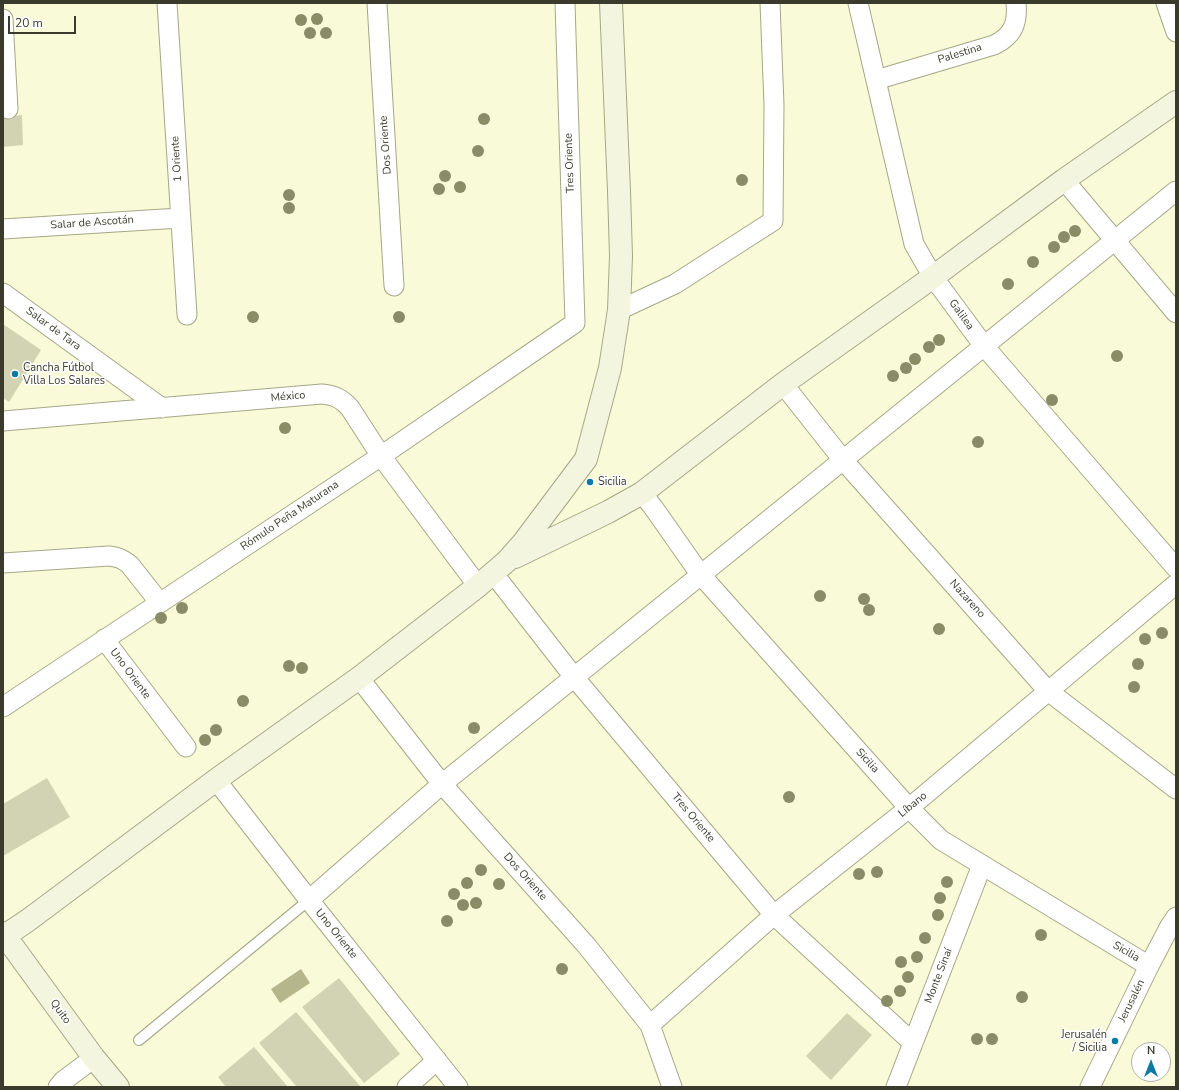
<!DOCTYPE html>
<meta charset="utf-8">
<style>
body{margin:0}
#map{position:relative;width:1179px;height:1090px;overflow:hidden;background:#f9fbd8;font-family:"Nunito Sans",sans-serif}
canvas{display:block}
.frame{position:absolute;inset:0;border:4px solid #3a3b2d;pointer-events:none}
.north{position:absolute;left:1131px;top:1042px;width:40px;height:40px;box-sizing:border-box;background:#fff;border:1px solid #b0b1ab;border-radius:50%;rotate:0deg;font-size:11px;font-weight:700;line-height:16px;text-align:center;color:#3a3b2d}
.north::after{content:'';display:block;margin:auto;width:14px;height:18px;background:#0e7aa4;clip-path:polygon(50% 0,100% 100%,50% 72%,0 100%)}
.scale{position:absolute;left:8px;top:16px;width:68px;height:18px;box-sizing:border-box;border:2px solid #3a3b2d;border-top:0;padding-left:5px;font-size:12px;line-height:14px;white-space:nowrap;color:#3a3b2d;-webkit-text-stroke:3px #fff;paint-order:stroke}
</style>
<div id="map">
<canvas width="1179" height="1090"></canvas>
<div class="frame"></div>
<div class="north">N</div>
<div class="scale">20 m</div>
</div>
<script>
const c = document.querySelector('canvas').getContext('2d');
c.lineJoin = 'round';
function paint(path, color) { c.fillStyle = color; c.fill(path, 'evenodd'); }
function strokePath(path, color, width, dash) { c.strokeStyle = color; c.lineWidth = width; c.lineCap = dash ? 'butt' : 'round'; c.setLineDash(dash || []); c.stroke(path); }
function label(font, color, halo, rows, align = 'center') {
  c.font = font + ' "Nunito Sans",sans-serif'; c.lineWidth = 3; c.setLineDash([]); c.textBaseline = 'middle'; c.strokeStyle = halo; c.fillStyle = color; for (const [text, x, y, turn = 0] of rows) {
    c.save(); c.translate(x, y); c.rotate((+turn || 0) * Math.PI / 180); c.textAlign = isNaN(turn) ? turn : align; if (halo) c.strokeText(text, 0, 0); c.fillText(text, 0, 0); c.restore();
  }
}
const green = new Path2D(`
 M 22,115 L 23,145 L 3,147 L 3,117 Z
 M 3,324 L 41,350 L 9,402 L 3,398 Z
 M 47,778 L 70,817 L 3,856 L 3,804 Z
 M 339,978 L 400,1054 L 364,1083 L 302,1007 Z
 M 296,1012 L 361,1087 L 297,1087 L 259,1043 Z
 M 847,1013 L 872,1035 L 831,1080 L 806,1056 Z
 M 254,1047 L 288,1087 L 226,1087 L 218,1077 Z`);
const water = new Path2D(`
 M 301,969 L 310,983 L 280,1003 L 271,989 Z`);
const lane = new Path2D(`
 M 139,1040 L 309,900`);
const street = new Path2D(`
 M 167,3 L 187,315
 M 377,3 L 394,286
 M 858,3 L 914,244 L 933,277 L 984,346 L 1176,568
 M 1166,3 L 1176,32
 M 3,19 L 8,109
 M 876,80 L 994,45 C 1013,36 1018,23 1016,3
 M 1064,180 L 1176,313
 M 3,229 L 180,218
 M 3,293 L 162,408
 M 619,310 L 675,284 L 773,221 L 774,105 L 770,3
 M 783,384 L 843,460 L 1048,691 L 1176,789
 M 3,421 L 322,394 C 335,395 342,399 350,408 L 381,456 L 478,586
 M 642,493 L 653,507 L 700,574 L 909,808 L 941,840 L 1149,966
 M 3,563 L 109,556 C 118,557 123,559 130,565 L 160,603
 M 493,573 L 574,677 L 774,915 L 913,1043
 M 104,639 L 186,747
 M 359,678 L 442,784 L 586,945 L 650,1025 L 672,1087
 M 3,707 L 381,456 L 575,323 L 565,3
 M 216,780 L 309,900 L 458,1087
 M 309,900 L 442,784 L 1176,191
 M 650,1025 L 774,915 L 909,808 L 1176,584
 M 58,1087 L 63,1081 L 94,1058
 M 407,1087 L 437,1060
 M 896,1087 L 982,865
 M 1090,1087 L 1149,966 L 1170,926 L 1176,917`);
const secondary = new Path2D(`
 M 515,557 L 608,512 L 642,493 L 783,384 L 933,277 L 1064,180 L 1176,102
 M 3,933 L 94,1058 L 118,1087
 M 3,937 L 27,921 L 216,780 L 359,678 L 478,586 L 507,561 L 523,543 L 586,459 L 610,368 L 619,310 L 621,256 L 619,191 L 611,3`);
const trees = [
 [317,19],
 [301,20],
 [310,33],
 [326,33],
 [484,119],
 [478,151],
 [445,176],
 [742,180],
 [460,187],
 [439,189],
 [289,195],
 [289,208],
 [1075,231],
 [1064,237],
 [1054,247],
 [1033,262],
 [1008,284],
 [253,317],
 [399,317],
 [939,340],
 [929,347],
 [1117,356],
 [915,359],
 [906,368],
 [893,376],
 [1052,400],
 [285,428],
 [978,442],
 [820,596],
 [864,599],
 [182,608],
 [869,610],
 [161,618],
 [939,629],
 [1162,633],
 [1145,639],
 [1138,664],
 [289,666],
 [302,668],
 [1134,687],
 [243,701],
 [474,728],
 [216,730],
 [205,740],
 [789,797],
 [481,870],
 [877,872],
 [859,874],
 [947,882],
 [467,883],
 [499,884],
 [454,894],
 [940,898],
 [476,903],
 [463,905],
 [938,915],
 [447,921],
 [1041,935],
 [925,938],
 [917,957],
 [901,962],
 [562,969],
 [908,977],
 [900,991],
 [1022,997],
 [887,1001],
 [977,1039],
 [992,1039]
];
const markers = [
 [15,374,4,"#0e7aa4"],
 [590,482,4,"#0e7aa4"],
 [1115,1041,4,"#0e7aa4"]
];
const streetNames = [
 ["Palestina",960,54,-17],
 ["Dos Oriente",386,145,-94],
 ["1 Oriente",177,159,-94],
 ["Tres Oriente",570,163,-92],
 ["Salar de Ascotán",92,223,-4],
 ["Galilea",961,315,54],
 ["Salar de Tara",53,329,36],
 ["México",288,397,-5],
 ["Rómulo Peña Maturana",290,516,-34],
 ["Nazareno",967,599,48],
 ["Uno Oriente",130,674,53],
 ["Sicilia",867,761,48],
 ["Líbano",913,805,-39],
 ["Tres Oriente",693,818,50],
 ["Dos Oriente",525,877,48],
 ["Uno Oriente",336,934,51],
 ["Sicilia",1126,952,31],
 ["Monte Sinaí",939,976,-69],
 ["Jerusalén",1132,1001,-64],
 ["Quito",60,1012,54]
];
const poiNames = [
 ["Cancha Fútbol",23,368],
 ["Villa Los Salares",23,381],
 ["Sicilia",598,482],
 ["Jerusalén",1107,1035,"right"],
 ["/ Sicilia",1107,1048,"right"]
];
paint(green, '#d2d3b2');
paint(water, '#b5b68b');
strokePath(lane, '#a6a787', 12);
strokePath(street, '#a6a787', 21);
strokePath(secondary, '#a6a787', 24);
strokePath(lane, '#fff', 10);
strokePath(street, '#fff', 19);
strokePath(secondary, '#f4f5df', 22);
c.fillStyle = '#8a8c68';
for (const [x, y] of trees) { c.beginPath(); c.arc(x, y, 6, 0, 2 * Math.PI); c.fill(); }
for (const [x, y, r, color] of markers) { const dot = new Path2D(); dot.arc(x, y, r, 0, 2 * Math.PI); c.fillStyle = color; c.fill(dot); strokePath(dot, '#fff', 1.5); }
label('11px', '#3a3b2d', '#fff', streetNames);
label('11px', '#3a3b2d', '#fff', poiNames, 'left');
</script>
